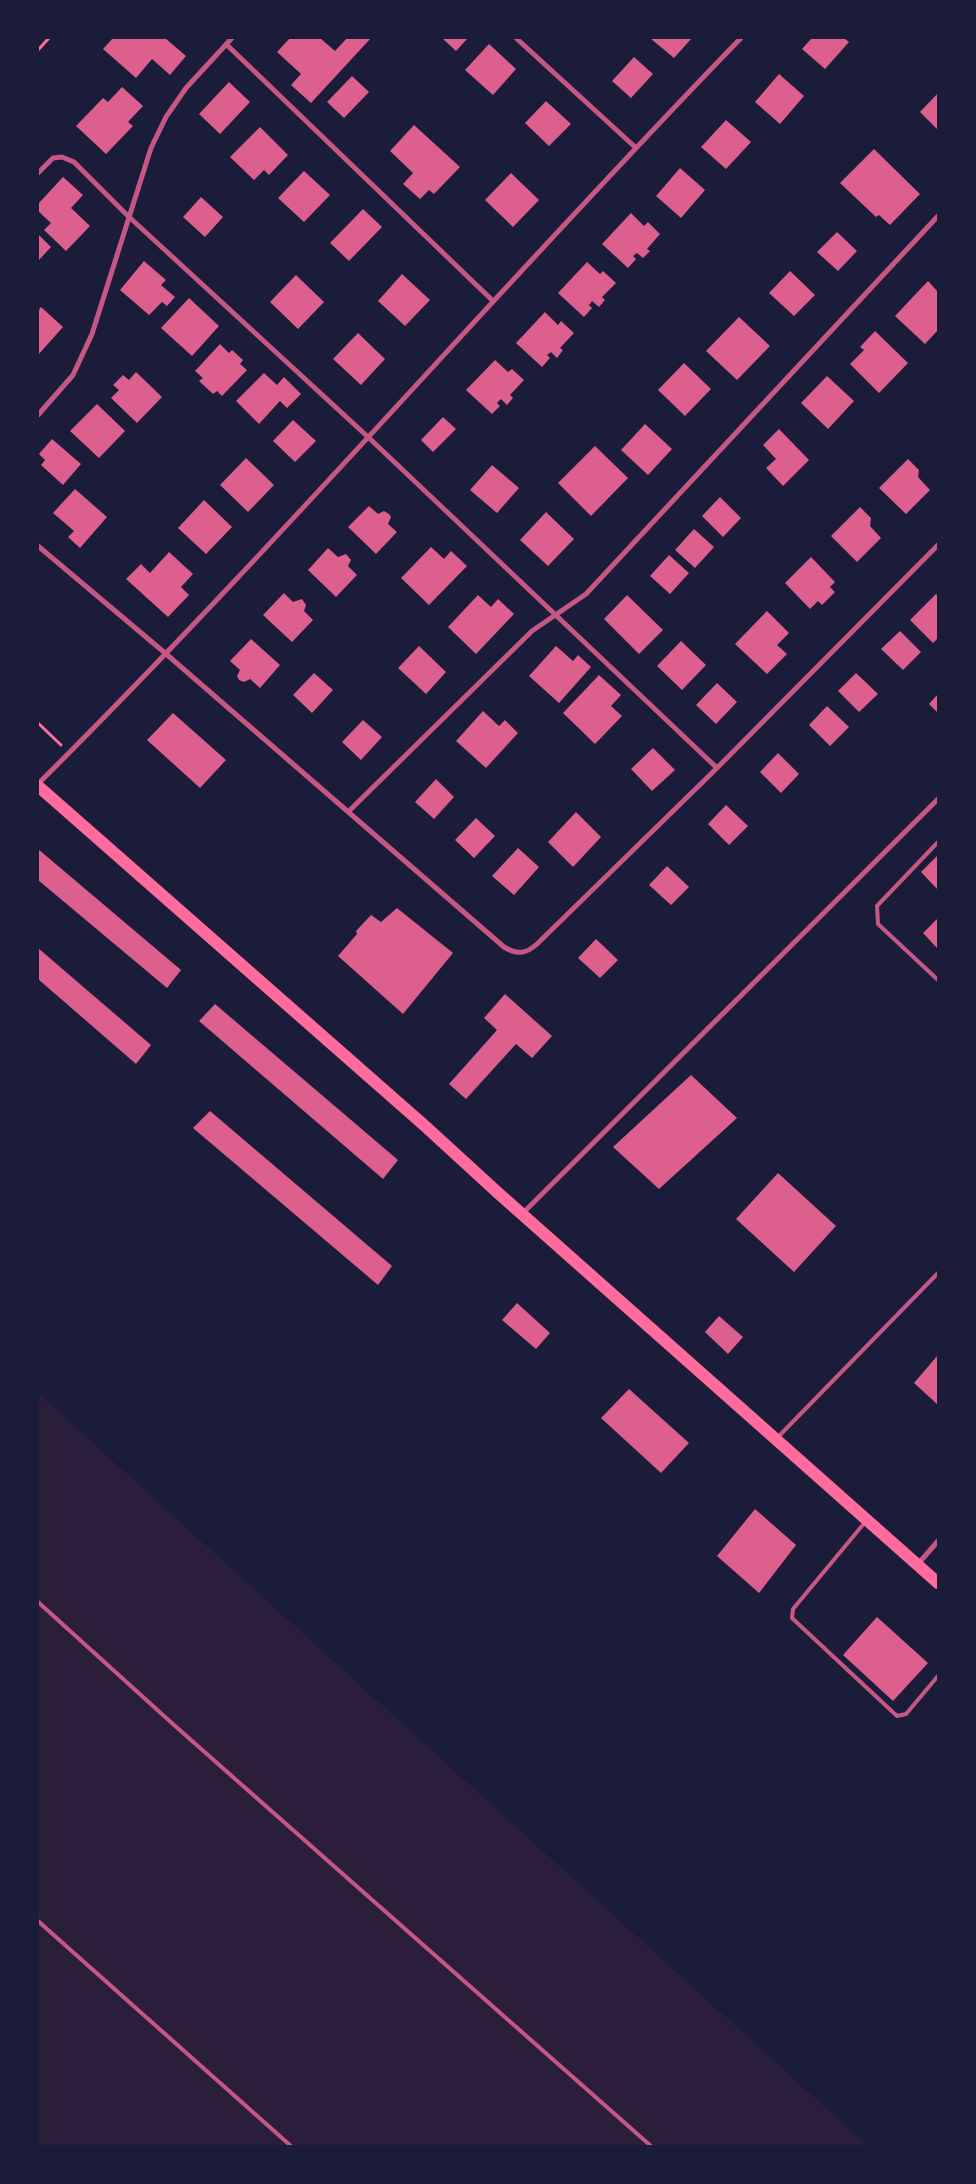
<!DOCTYPE html>
<style>
body{margin:0}
#map{position:relative;width:976px;height:2184px;overflow:hidden;background:#1b1b3a;font-family:"Roboto Condensed",sans-serif}
canvas{display:block}
.frame{position:absolute;inset:0;border:39px solid #1b1b3a;pointer-events:none}
</style>
<div id="map">
<canvas width="976" height="2184"></canvas>
<div class="frame"></div>
</div>
<script>
const c = document.querySelector('canvas').getContext('2d');
c.lineJoin = 'round';
function paint(path, color) { c.fillStyle = color; c.fill(path, 'evenodd'); }
function strokePath(path, color, width, dash) { c.strokeStyle = color; c.lineWidth = width; c.lineCap = dash ? 'butt' : 'round'; c.setLineDash(dash || []); c.stroke(path); }
const green = new Path2D(`
 M 38,1393 L 868,2146 L 38,2146 Z`);
const building = new Path2D(`
 M 113,38 L 165,38 L 186,56 L 170,75 L 152,59 L 136,78 L 103,49 Z
 M 290,38 L 320,38 L 335,51 L 347,38 L 371,38 L 311,103 L 291,85 L 301,74 L 277,52 Z
 M 442,38 L 468,38 L 456,51 Z
 M 650,38 L 692,38 L 674,58 Z
 M 812,38 L 844,38 L 849,42 L 825,69 L 802,49 Z
 M 489,44 L 516,69 L 493,95 L 465,70 Z
 M 634,57 L 653,74 L 631,98 L 612,81 Z
 M 779,74 L 804,96 L 780,124 L 755,102 Z
 M 352,76 L 369,92 L 344,118 L 327,102 Z
 M 229,82 L 250,102 L 220,134 L 199,114 Z
 M 122,87 L 143,106 L 128,122 L 133,126 L 106,154 L 76,126 L 103,98 L 108,102 Z
 M 938,93 L 938,130 L 920,112 Z
 M 546,101 L 571,124 L 549,146 L 525,123 Z
 M 726,120 L 751,142 L 726,169 L 701,147 Z
 M 414,125 L 460,167 L 434,194 L 429,190 L 420,199 L 403,184 L 413,173 L 390,151 Z
 M 260,127 L 288,155 L 269,175 L 264,170 L 254,180 L 230,157 Z
 M 874,149 L 920,194 L 890,225 L 879,215 L 876,217 L 840,183 Z
 M 680,168 L 705,190 L 681,218 L 656,196 Z
 M 304,171 L 330,195 L 304,222 L 278,198 Z
 M 511,173 L 539,200 L 513,227 L 485,200 Z
 M 63,177 L 83,195 L 71,208 L 90,226 L 66,251 L 44,230 L 51,223 L 38,211 L 38,204 Z
 M 201,197 L 223,217 L 205,237 L 183,217 Z
 M 363,209 L 382,227 L 349,261 L 330,243 Z
 M 631,213 L 644,226 L 648,222 L 660,234 L 647,249 L 650,251 L 643,258 L 637,253 L 633,256 L 636,259 L 628,268 L 602,244 Z
 M 837,232 L 857,251 L 838,271 L 817,252 Z
 M 38,234 L 51,247 L 38,261 Z
 M 144,261 L 166,280 L 161,285 L 175,297 L 167,306 L 162,302 L 149,315 L 120,290 Z
 M 587,262 L 600,274 L 603,271 L 616,283 L 602,297 L 605,300 L 599,307 L 592,301 L 589,305 L 592,308 L 584,317 L 558,293 Z
 M 790,271 L 815,295 L 794,316 L 769,293 Z
 M 402,274 L 430,300 L 405,326 L 378,301 Z
 M 296,275 L 324,302 L 298,329 L 270,302 Z
 M 928,281 L 938,292 L 938,330 L 925,344 L 895,316 Z
 M 189,298 L 219,326 L 192,356 L 161,328 Z
 M 41,307 L 63,327 L 38,355 L 38,311 Z
 M 545,312 L 558,325 L 561,321 L 574,333 L 560,348 L 563,350 L 557,358 L 551,352 L 547,355 L 550,358 L 542,367 L 516,343 Z
 M 739,317 L 770,346 L 737,380 L 706,351 Z
 M 875,331 L 908,363 L 879,393 L 850,364 L 864,350 L 860,347 Z
 M 358,333 L 385,359 L 361,385 L 333,359 Z
 M 220,344 L 229,353 L 232,350 L 243,360 L 240,364 L 247,370 L 222,396 L 217,391 L 213,394 L 199,381 L 203,378 L 195,371 Z
 M 495,360 L 508,372 L 512,369 L 524,380 L 510,395 L 513,398 L 507,405 L 501,399 L 497,403 L 500,406 L 492,414 L 466,390 Z
 M 684,363 L 711,389 L 685,416 L 658,390 Z
 M 136,372 L 162,397 L 137,423 L 111,398 L 119,390 L 113,385 L 123,375 L 129,380 Z
 M 264,373 L 277,385 L 284,377 L 301,394 L 287,408 L 280,401 L 259,424 L 236,401 Z
 M 827,376 L 854,401 L 828,429 L 801,403 Z
 M 97,404 L 125,431 L 99,458 L 70,431 Z
 M 443,417 L 456,429 L 433,452 L 421,440 Z
 M 293,420 L 316,441 L 295,462 L 273,441 Z
 M 645,424 L 672,449 L 648,475 L 621,450 Z
 M 779,429 L 809,460 L 783,486 L 766,468 L 776,459 L 763,445 Z
 M 52,439 L 81,464 L 63,485 L 41,465 L 45,460 L 39,454 Z
 M 595,446 L 628,478 L 591,516 L 558,483 Z
 M 246,458 L 274,485 L 248,512 L 220,485 Z
 M 908,459 L 919,470 L 918,477 L 930,490 L 906,514 L 879,488 Z
 M 492,465 L 519,488 L 497,513 L 470,490 Z
 M 75,489 L 107,517 L 80,548 L 68,537 L 74,531 L 53,513 Z
 M 720,497 L 741,518 L 723,537 L 702,516 Z
 M 204,500 L 232,527 L 206,554 L 178,528 Z
 M 369,506 L 378,514 L 384,511 L 389,514 L 391,517 L 388,524 L 397,532 L 376,554 L 348,527 Z
 M 860,507 L 871,518 L 870,526 L 881,538 L 857,562 L 831,536 Z
 M 546,512 L 574,539 L 548,566 L 520,540 Z
 M 694,529 L 714,547 L 695,568 L 675,550 Z
 M 431,547 L 444,559 L 451,551 L 467,566 L 429,605 L 401,578 Z
 M 328,548 L 338,557 L 346,554 L 351,560 L 348,566 L 357,575 L 336,597 L 308,570 Z
 M 169,552 L 193,574 L 181,587 L 189,595 L 168,617 L 126,579 L 141,564 L 150,573 Z
 M 669,555 L 689,573 L 670,594 L 650,576 Z
 M 811,557 L 835,582 L 830,587 L 835,592 L 822,605 L 818,601 L 810,609 L 785,583 Z
 M 284,593 L 293,602 L 302,599 L 306,605 L 304,611 L 313,620 L 292,642 L 263,615 Z
 M 936,594 L 938,596 L 938,638 L 933,643 L 910,620 Z
 M 478,595 L 491,607 L 498,599 L 514,614 L 476,654 L 448,627 Z
 M 627,595 L 663,630 L 639,654 L 604,619 Z
 M 767,611 L 789,633 L 777,645 L 787,654 L 767,674 L 735,644 Z
 M 900,631 L 921,652 L 903,670 L 881,649 Z
 M 251,639 L 280,665 L 260,688 L 250,679 L 244,682 L 239,680 L 237,676 L 240,670 L 230,661 Z
 M 681,641 L 706,665 L 682,690 L 657,666 Z
 M 419,646 L 446,672 L 426,694 L 398,668 Z
 M 556,646 L 573,661 L 578,655 L 591,667 L 559,703 L 529,676 Z
 M 314,673 L 333,690 L 312,713 L 293,695 Z
 M 856,673 L 878,694 L 859,712 L 838,691 Z
 M 599,675 L 621,695 L 611,706 L 622,716 L 595,744 L 563,713 Z
 M 717,683 L 737,702 L 716,724 L 696,705 Z
 M 938,694 L 938,713 L 929,704 Z
 M 827,706 L 849,727 L 830,746 L 809,725 Z
 M 483,711 L 499,726 L 505,720 L 518,733 L 486,768 L 456,741 Z
 M 173,713 L 226,760 L 200,788 L 147,740 Z
 M 363,720 L 382,737 L 361,760 L 342,742 Z
 M 653,748 L 675,770 L 652,791 L 631,769 Z
 M 778,753 L 799,774 L 781,793 L 760,772 Z
 M 436,779 L 454,797 L 434,819 L 415,802 Z
 M 726,805 L 748,826 L 729,845 L 708,824 Z
 M 576,812 L 601,837 L 573,867 L 548,842 Z
 M 476,818 L 495,836 L 474,858 L 455,840 Z
 M 518,848 L 539,867 L 514,895 L 492,876 Z
 M 38,849 L 181,970 L 167,988 L 38,880 Z
 M 938,855 L 938,890 L 921,872 Z
 M 667,866 L 689,887 L 671,905 L 649,885 Z
 M 397,908 L 453,953 L 403,1014 L 338,956 L 357,934 L 356,931 L 371,915 L 381,922 Z
 M 938,918 L 938,949 L 923,933 Z
 M 596,939 L 618,960 L 600,978 L 578,958 Z
 M 38,948 L 151,1045 L 136,1064 L 38,979 Z
 M 505,994 L 552,1036 L 532,1058 L 516,1044 L 466,1099 L 449,1084 L 497,1030 L 484,1018 Z
 M 215,1004 L 398,1160 L 383,1179 L 199,1021 Z
 M 691,1075 L 737,1118 L 659,1189 L 613,1147 Z
 M 210,1111 L 392,1266 L 378,1285 L 193,1128 Z
 M 778,1173 L 836,1226 L 794,1272 L 736,1219 Z
 M 517,1303 L 550,1333 L 536,1349 L 502,1320 Z
 M 719,1316 L 743,1337 L 728,1354 L 705,1332 Z
 M 938,1355 L 938,1405 L 914,1383 Z
 M 629,1389 L 689,1443 L 661,1473 L 601,1418 Z
 M 755,1509 L 796,1545 L 759,1593 L 717,1556 Z
 M 877,1617 L 928,1663 L 893,1701 L 843,1655 Z`);
const path = new Path2D(`
 M 38,50 L 49,38
 M 38,723 L 61,745`);
const service = new Path2D(`
 M 938,842 L 877,906 L 878,924 L 938,980
 M 778,1437 L 938,1273
 M 866,1521 L 793,1609 L 792,1618 L 897,1716 L 906,1714 L 938,1676
 M 38,1602 L 174,1725 L 651,2146
 M 38,1921 L 291,2146`);
const minor = new Path2D(`
 M 516,38 L 635,147
 M 226,44 L 493,301
 M 38,173 L 53,158 L 62,157 L 74,162 L 128,216 L 368,437 L 717,768
 M 38,415 L 73,375 L 92,334 L 151,148 L 166,117 L 186,88 L 232,38
 M 38,546 L 165,653 L 504,947 C 517,955 526,954 537,944 L 717,768 L 938,545
 M 38,784 C 280,543 503,283 741,38
 M 349,811 L 532,631 L 586,594 L 938,216
 M 522,1214 L 938,799
 M 918,1564 L 938,1541`);
const primary = new Path2D(`
 M 38,786 L 425,1126 L 497,1192 L 938,1583`);
paint(green, '#2a1e3b');
paint(building, '#dd5f8e');
strokePath(path, '#ff6b9d', 3);
strokePath(service, '#c65784', 4);
strokePath(minor, '#c65784', 5);
strokePath(primary, '#ff6b9d', 12);
</script>
